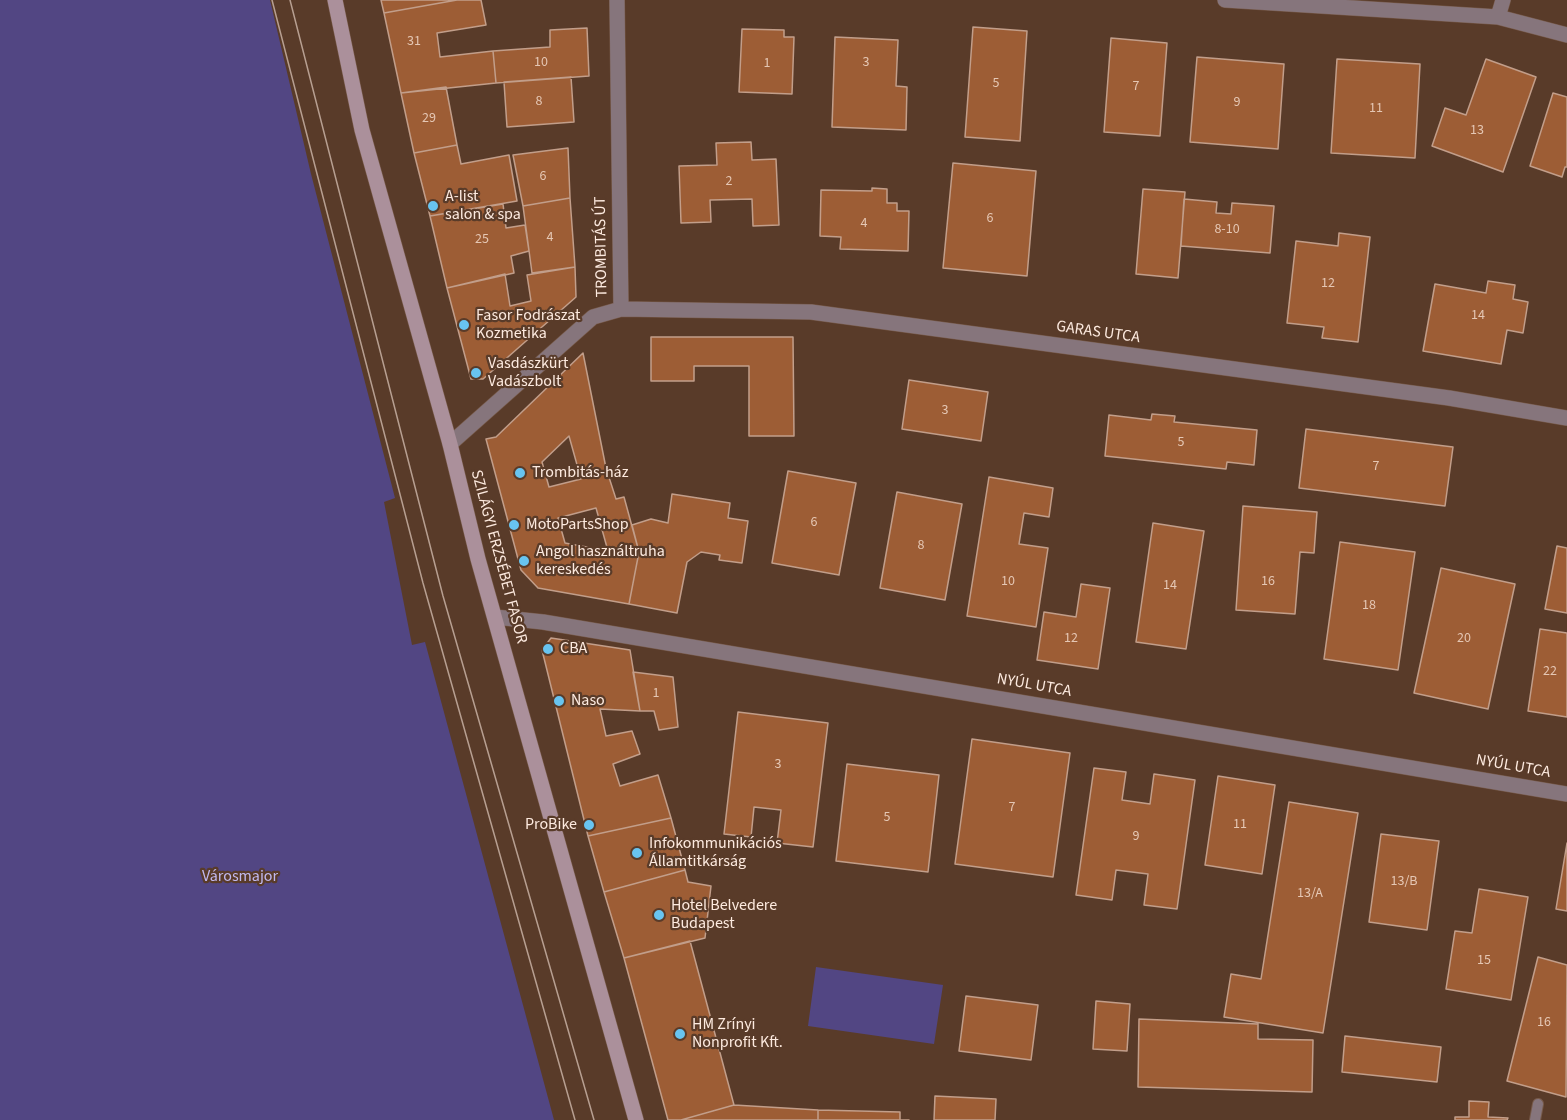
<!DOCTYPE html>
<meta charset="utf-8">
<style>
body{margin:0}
canvas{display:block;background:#593b29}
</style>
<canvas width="1567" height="1120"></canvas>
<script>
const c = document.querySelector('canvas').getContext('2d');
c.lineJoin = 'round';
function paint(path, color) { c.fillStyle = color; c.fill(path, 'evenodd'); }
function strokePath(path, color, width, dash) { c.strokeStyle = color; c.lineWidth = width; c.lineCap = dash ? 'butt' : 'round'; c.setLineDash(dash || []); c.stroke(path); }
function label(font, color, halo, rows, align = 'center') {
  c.font = font + ' "Source Sans 3",sans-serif'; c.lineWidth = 4.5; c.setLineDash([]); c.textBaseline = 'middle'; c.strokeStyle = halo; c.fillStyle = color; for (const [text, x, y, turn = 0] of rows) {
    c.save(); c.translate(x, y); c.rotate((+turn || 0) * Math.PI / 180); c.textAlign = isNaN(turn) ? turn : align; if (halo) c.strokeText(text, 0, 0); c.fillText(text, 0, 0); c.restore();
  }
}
const green = new Path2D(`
 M 0,0 L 270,0 L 311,174 L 395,498 L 384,502 L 412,645 L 425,642 L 554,1120 L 0,1120 Z
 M 816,967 L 943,985 L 934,1044 L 808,1026 Z`);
const building = new Path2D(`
 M 381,0 L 457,0 L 384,13 Z
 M 457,0 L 481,0 L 486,25 L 437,33 L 440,57 L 493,51 L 496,83 L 401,93 L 384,13 Z
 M 973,27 L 1027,31 L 1020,141 L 965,137 Z
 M 587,28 L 589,76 L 496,83 L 493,51 L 550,47 L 550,30 Z
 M 742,29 L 784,30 L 784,37 L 794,37 L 792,94 L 739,92 Z
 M 835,37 L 898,40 L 896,86 L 907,87 L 906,130 L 832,127 Z
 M 1111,38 L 1167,43 L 1160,136 L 1104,132 Z
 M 1197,57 L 1284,64 L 1278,149 L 1190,142 Z
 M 1337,59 L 1420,64 L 1415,158 L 1331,153 Z
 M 1486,59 L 1536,77 L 1503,172 L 1432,146 L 1445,108 L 1466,115 Z
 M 571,77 L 574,122 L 507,127 L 504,82 Z
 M 446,87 L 457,145 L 414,153 L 401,93 Z
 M 1553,93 L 1567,97 L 1567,167 L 1565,167 L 1562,177 L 1530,166 Z
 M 751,142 L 752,160 L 776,159 L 779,225 L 753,226 L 752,199 L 710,200 L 711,222 L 681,223 L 679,166 L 717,165 L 716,143 Z
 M 457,145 L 461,164 L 509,155 L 517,201 L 430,216 L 414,153 Z
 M 568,148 L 570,198 L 523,206 L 513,155 Z
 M 953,163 L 1036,171 L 1027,276 L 943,268 Z
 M 872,188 L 887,189 L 887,203 L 897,203 L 897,211 L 909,211 L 908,251 L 840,249 L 841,237 L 820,236 L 821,190 L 872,191 Z
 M 1143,189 L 1185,192 L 1178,278 L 1136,274 Z
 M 570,198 L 575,267 L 532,273 L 523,206 Z
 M 1184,199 L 1217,202 L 1216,213 L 1231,214 L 1232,203 L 1274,206 L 1270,253 L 1181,246 Z
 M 503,204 L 506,228 L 525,225 L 529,251 L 511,256 L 514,273 L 447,288 L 430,216 Z
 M 1339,233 L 1370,237 L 1358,342 L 1322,338 L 1324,327 L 1287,323 L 1296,241 L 1338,246 Z
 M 575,267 L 576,297 L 483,379 L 471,379 L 447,288 L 505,274 L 510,306 L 531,301 L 527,275 Z
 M 1488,281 L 1515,285 L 1513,299 L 1528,302 L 1523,333 L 1507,330 L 1501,364 L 1423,351 L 1435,284 L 1486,293 Z
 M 651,337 L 793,337 L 794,436 L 749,436 L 749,366 L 694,366 L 694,381 L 651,381 Z
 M 583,353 L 606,468 L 616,499 L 624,497 L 639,552 L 629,604 L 538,588 L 521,570 L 486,439 L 496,437 ZM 569,436 L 581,479 L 549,487 L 542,462 ZM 596,508 L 608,551 L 565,543 L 558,518 Z
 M 909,380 L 988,392 L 981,441 L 902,429 Z
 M 1152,414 L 1175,416 L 1174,422 L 1257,430 L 1254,465 L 1227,462 L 1226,469 L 1105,456 L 1109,415 L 1151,420 Z
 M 1306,429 L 1453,447 L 1445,506 L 1299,488 Z
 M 788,471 L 856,483 L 839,575 L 772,563 Z
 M 989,477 L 1053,488 L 1049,517 L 1024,513 L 1019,544 L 1048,548 L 1036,627 L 967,616 Z
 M 897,492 L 962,504 L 945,600 L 880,588 Z
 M 672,494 L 730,503 L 728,518 L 748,521 L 742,563 L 719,560 L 720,555 L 701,552 L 687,562 L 677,613 L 629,604 L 639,552 L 632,525 L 651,519 L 668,523 Z
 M 1243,506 L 1317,512 L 1314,553 L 1300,552 L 1295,614 L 1236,610 Z
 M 1153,523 L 1204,531 L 1186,649 L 1136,642 Z
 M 1340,542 L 1415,552 L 1398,670 L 1324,659 Z
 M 1557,546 L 1567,548 L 1567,613 L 1545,609 Z
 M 1441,568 L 1515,584 L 1488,709 L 1414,693 Z
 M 1081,584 L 1110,588 L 1098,669 L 1037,660 L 1044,612 L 1076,617 Z
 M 1540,629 L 1567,633 L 1567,717 L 1528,711 Z
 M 551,638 L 630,650 L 640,711 L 600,709 L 606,736 L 632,731 L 640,754 L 613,764 L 620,786 L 658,775 L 671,818 L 588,836 L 542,650 Z
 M 633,672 L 673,677 L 678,727 L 659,730 L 654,711 L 640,711 Z
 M 738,712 L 828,723 L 813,847 L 777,843 L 781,810 L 754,807 L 751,837 L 724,834 Z
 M 972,739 L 1070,753 L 1053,877 L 955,864 Z
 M 847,764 L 939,775 L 928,872 L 836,861 Z
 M 1094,768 L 1126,772 L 1122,800 L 1150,804 L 1154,774 L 1195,780 L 1177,909 L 1144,905 L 1148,874 L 1116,870 L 1112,900 L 1076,895 Z
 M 1218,776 L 1275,785 L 1262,874 L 1205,865 Z
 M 1289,802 L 1358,813 L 1323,1033 L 1224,1017 L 1231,974 L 1261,979 Z
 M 671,818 L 685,870 L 604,892 L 588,836 Z
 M 1381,834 L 1439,841 L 1427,930 L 1369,922 Z
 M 1567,843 L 1567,911 L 1556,909 Z
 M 685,870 L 688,882 L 711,886 L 705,938 L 624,958 L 604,892 Z
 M 1479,889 L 1528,897 L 1511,1000 L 1446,989 L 1455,931 L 1472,933 Z
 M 690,941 L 734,1105 L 681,1120 L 668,1120 L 624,958 Z
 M 1538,957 L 1567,965 L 1566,1097 L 1507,1081 Z
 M 966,996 L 1038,1005 L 1031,1060 L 959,1051 Z
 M 1096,1001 L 1130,1004 L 1127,1051 L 1093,1049 Z
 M 1139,1019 L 1258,1024 L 1258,1039 L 1313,1040 L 1312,1092 L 1138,1087 Z
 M 1345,1036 L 1441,1047 L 1437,1082 L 1342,1072 Z
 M 935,1096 L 996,1099 L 995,1120 L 934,1120 Z
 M 1469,1101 L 1489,1102 L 1488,1117 L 1508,1118 L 1507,1120 L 1455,1120 L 1455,1117 L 1469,1117 Z
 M 734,1105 L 818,1110 L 818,1120 L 681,1120 Z
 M 818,1110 L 900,1112 L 900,1120 L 909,1120 L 818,1120 Z`);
const lane = new Path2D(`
 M 1535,1120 L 1538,1104`);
const street = new Path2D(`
 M 617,0 L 621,309
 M 1225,0 L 1498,17 L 1567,35
 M 1498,17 L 1503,0
 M 450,444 L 593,317 L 621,309 L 811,312 L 1449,398 L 1567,418
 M 495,617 L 543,622 L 1567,794`);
const secondary = new Path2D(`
 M 335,0 L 362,130 L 450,444 L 478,559 L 636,1120`);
const tram = new Path2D(`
 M 272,0 L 423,583 L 575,1120
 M 290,0 L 443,596 L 594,1120`);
const markers = [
 [433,206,6,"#68c4f0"],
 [464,325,6,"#68c4f0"],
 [476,373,6,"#68c4f0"],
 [520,473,6,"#68c4f0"],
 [514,525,6,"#68c4f0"],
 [524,561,6,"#68c4f0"],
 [548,649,6,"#68c4f0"],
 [559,701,6,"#68c4f0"],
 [589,825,6,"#68c4f0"],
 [637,853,6,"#68c4f0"],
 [659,915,6,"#68c4f0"],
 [680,1034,6,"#68c4f0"]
];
const numberNames = [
 ["31",414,42],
 ["10",541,63],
 ["3",866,63],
 ["1",767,64],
 ["5",996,84],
 ["7",1136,87],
 ["8",539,102],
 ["9",1237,103],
 ["11",1376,109],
 ["29",429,119],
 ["13",1477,131],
 ["6",543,177],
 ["2",729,182],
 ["6",990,219],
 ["4",864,224],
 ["8-10",1227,230],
 ["4",550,238],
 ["25",482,240],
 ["12",1328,284],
 ["14",1478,316],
 ["3",945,411],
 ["5",1181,443],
 ["7",1376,467],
 ["6",814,523],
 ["8",921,546],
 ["10",1008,582],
 ["16",1268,582],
 ["14",1170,586],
 ["18",1369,606],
 ["12",1071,639],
 ["20",1464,639],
 ["22",1550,672],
 ["1",656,694],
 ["3",778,765],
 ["7",1012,808],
 ["5",887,818],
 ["11",1240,825],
 ["9",1136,837],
 ["13/B",1404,882],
 ["13/A",1310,894],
 ["15",1484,961],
 ["16",1544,1023]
];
const poiNames = [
 ["A-list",445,197],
 ["salon & spa",445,215],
 ["Fasor Fodrászat",476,316],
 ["Kozmetika",476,334],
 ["Vasdászkürt",488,364],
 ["Vadászbolt",488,382],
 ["Trombitás-ház",532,473],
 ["MotoPartsShop",526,525],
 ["Angol használtruha",536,552],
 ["kereskedés",536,570],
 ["CBA",560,649],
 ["Naso",571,701],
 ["ProBike",577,825,"right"],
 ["Infokommunikációs",649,844],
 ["Államtitkárság",649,862],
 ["Hotel Belvedere",671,906],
 ["Budapest",671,924],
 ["HM Zrínyi",692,1025],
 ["Nonprofit Kft.",692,1043]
];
const streetNames = [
 ["TROMBITÁS ÚT",602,247,-91],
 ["GARAS UTCA",1098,333,8],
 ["SZILÁGYI ERZSÉBET FASOR",498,557,75],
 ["NYÚL UTCA",1034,686,10],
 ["NYÚL UTCA",1513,767,10]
];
const parkNames = [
 ["Városmajor",240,877]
];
paint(green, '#524683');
paint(building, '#9d5d35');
strokePath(building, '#c29e8a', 1.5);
strokePath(lane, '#775a4a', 12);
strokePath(street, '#775a4a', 16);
strokePath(secondary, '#775a4a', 16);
strokePath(lane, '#86757c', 10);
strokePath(street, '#86757c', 15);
strokePath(secondary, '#ab909b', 15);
strokePath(tram, '#b79f91', 1.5);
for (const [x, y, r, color] of markers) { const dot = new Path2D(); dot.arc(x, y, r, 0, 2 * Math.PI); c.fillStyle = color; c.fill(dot); strokePath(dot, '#593b29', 2); }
label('14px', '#e5c7b4', null, numberNames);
label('16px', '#fdeadf', '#593b29', poiNames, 'left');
label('16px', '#fdeadf', '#593b29', streetNames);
label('16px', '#c1b9f0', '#593b29', parkNames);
</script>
